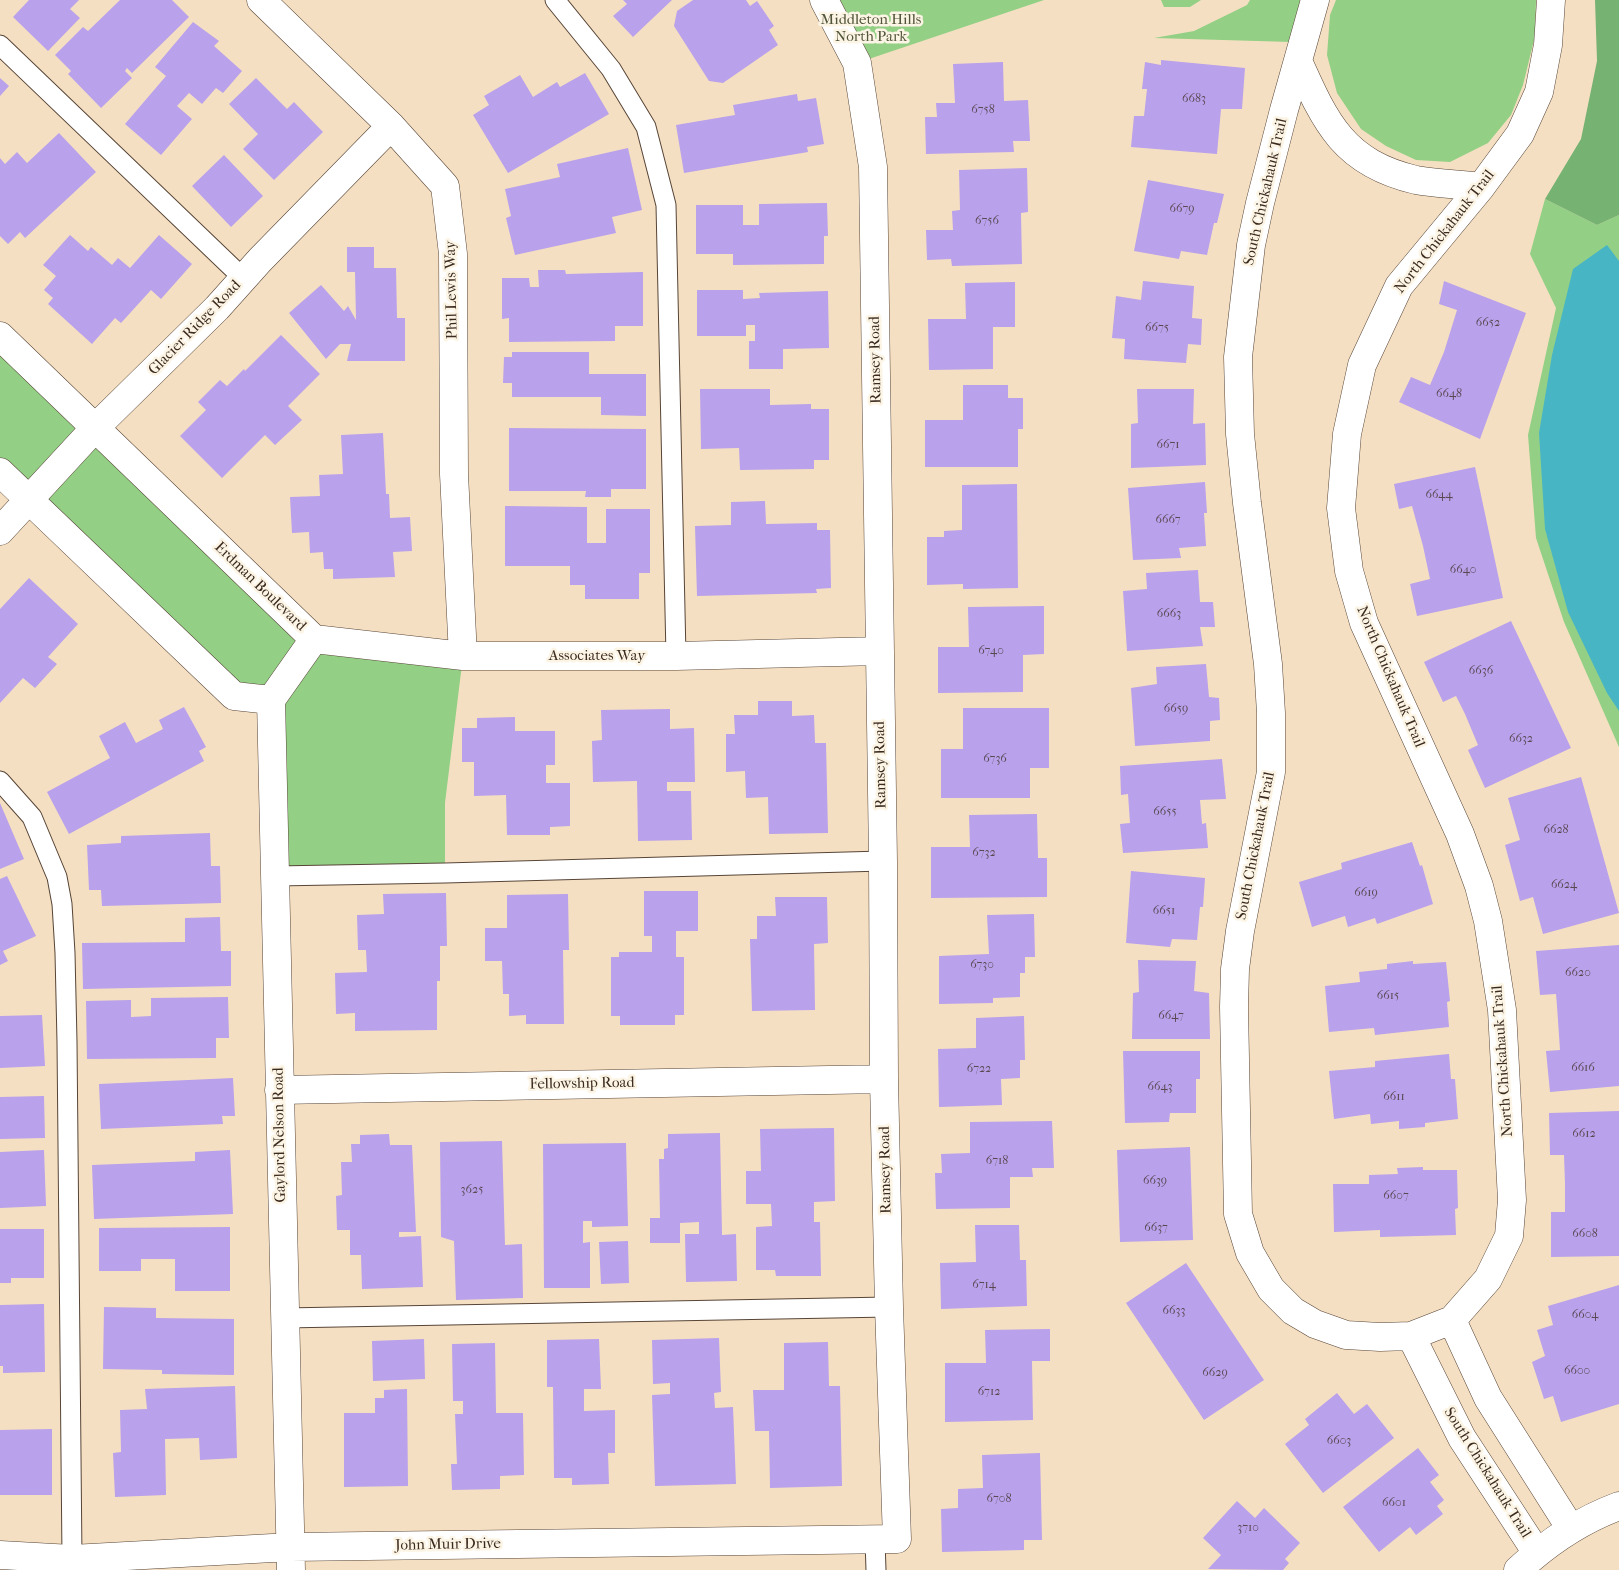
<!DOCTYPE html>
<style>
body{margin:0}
canvas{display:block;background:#f5dfc2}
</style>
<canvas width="1619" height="1570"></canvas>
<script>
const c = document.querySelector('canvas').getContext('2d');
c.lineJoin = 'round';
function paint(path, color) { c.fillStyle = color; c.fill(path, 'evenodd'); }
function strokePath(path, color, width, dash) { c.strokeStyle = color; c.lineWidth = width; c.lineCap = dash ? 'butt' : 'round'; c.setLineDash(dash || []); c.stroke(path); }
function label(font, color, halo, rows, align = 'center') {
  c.font = font + ' "IM FELL French Canon",serif'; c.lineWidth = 5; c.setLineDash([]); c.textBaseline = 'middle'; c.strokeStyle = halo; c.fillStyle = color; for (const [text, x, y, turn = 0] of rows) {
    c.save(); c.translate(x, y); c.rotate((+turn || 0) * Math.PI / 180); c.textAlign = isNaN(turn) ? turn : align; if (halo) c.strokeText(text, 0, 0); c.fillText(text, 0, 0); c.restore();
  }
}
const green = new Path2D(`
 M 824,0 L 1044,0 L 857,63 Z
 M 1161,0 L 1201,0 L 1190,7 L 1164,7 Z
 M 1250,0 L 1301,0 L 1291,42 L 1154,38 L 1194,31 L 1247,5 Z
 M 1336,0 L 1536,0 L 1535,36 L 1523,85 L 1511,115 L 1488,143 L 1450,162 L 1416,160 L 1386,146 L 1361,129 L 1337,93 L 1327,55 L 1330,15 Z
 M 1545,199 L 1597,225 L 1619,215 L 1619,747 L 1564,622 L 1536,538 L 1528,435 L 1556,308 L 1530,254 Z
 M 0,336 L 314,638 L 463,656 L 445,803 L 445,873 L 276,876 L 271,700 L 234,696 L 0,472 Z`);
const forest = new Path2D(`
 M 1595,0 L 1619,0 L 1619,215 L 1597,225 L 1545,199 L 1581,139 L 1597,61 Z`);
const water = new Path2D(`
 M 1607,245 L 1619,261 L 1619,711 L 1607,693 L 1568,612 L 1545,529 L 1539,433 L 1552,355 L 1573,269 Z`);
const building = new Path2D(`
 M 29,0 L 79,0 L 70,9 L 80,18 L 48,51 L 13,17 Z
 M 120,0 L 172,0 L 189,17 L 132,73 L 127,68 L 125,71 L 132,78 L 101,108 L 68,74 L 71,71 L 55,55 L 83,27 L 88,31 Z
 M 623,0 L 672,0 L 633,37 L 613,16 L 627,4 Z
 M 693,0 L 746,0 L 750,6 L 757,1 L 774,26 L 769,30 L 778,45 L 723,83 L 709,81 L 674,26 L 677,11 Z
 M 193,22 L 219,41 L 214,46 L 242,71 L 223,93 L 216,88 L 202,104 L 189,93 L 177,106 L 192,119 L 161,155 L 125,124 L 166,76 L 155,67 Z
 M 1161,60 L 1245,68 L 1242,109 L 1221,109 L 1217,154 L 1131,147 L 1134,116 L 1144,116 L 1147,89 L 1142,89 L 1145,62 L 1161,65 Z
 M 1003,62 L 1004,101 L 1028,100 L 1030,141 L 1013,141 L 1014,152 L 926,154 L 925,117 L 937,117 L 936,103 L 955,103 L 953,64 Z
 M 585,73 L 609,114 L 508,173 L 473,115 L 489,105 L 484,96 L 520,75 L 533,97 L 557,82 L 560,87 Z
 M 0,78 L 9,86 L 0,96 Z
 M 256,78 L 287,109 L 294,102 L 323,132 L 274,180 L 243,149 L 258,134 L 229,104 Z
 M 797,94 L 798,101 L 816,98 L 824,144 L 807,147 L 808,152 L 684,173 L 676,125 L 735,115 L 733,105 Z
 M 59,133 L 96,172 L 25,238 L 20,232 L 8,244 L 0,236 L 0,158 L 5,164 L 17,152 L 27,163 Z
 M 628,148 L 642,210 L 612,217 L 616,233 L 515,255 L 506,218 L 511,216 L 505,189 L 560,177 L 557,164 Z
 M 224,155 L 263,196 L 231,227 L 192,186 Z
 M 1027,168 L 1028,212 L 1021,213 L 1022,264 L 952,266 L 951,259 L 927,260 L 926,230 L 953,230 L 952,211 L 960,210 L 959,170 Z
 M 1148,180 L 1224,194 L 1217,223 L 1214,223 L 1207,255 L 1181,251 L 1179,259 L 1134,251 Z
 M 827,203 L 828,236 L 824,236 L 824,264 L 733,265 L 733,254 L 696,254 L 696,205 L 743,205 L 743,225 L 759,225 L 759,204 Z
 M 70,235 L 88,251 L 91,247 L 112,265 L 118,258 L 130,268 L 159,235 L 192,264 L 161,299 L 151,290 L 121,323 L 115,318 L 92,344 L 48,304 L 53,298 L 44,290 L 56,276 L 43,265 Z
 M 347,247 L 374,247 L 374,268 L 396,268 L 397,318 L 405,318 L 405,361 L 347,361 L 351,344 L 340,344 L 326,359 L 289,313 L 321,285 L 344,311 L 348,306 L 356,320 L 355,272 L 347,272 Z
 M 538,270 L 565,270 L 566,274 L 643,272 L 643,326 L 615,326 L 615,341 L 509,342 L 509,318 L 502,319 L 502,278 L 529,278 L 530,287 L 539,287 Z
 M 1143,281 L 1194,286 L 1192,318 L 1202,319 L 1201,345 L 1188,344 L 1186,363 L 1124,359 L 1125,339 L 1112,338 L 1116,296 L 1141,300 Z
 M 1444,281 L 1526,313 L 1480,439 L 1399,402 L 1411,377 L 1430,385 L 1444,352 L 1457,310 L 1439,304 Z
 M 1015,282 L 1015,327 L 993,327 L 993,369 L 929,370 L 928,319 L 966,319 L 965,283 Z
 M 697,290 L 743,290 L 743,299 L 760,298 L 759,293 L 828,291 L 829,348 L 783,349 L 783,369 L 749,369 L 749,341 L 755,341 L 755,325 L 746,325 L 746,336 L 697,336 Z
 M 281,335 L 320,374 L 288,406 L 302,420 L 275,445 L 265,435 L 222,478 L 180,436 L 206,410 L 198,402 L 220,380 L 227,386 L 244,369 L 245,371 Z
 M 512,352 L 589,352 L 589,374 L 646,374 L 646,416 L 601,415 L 601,397 L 512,397 L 512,383 L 503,383 L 504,357 L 512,357 Z
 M 963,385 L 1008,385 L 1008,398 L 1023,398 L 1023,429 L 1018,429 L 1018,467 L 925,467 L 925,420 L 963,420 Z
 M 700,389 L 770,389 L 770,405 L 811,404 L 811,409 L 829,409 L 829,460 L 814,460 L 814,469 L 740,470 L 739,448 L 701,449 Z
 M 1137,389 L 1194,389 L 1193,424 L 1205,423 L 1206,465 L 1131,468 L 1131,424 L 1138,423 Z
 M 509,428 L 646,429 L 646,489 L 611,489 L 611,497 L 585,497 L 586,491 L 509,491 Z
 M 383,433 L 386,494 L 389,494 L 390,518 L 410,517 L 412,551 L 393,552 L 395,577 L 333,579 L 333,569 L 324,569 L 323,552 L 310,553 L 309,532 L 292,533 L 290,497 L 320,496 L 319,475 L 343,474 L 341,435 Z
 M 1475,467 L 1503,598 L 1417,616 L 1410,584 L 1430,579 L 1423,546 L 1412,506 L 1399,509 L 1394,484 Z
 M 1205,482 L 1207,513 L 1204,513 L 1206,546 L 1179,548 L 1181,558 L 1133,560 L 1128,488 Z
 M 1017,484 L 1018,588 L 963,589 L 963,584 L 927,585 L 927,537 L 944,537 L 944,531 L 962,530 L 962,485 Z
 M 765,501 L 766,524 L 817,523 L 817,530 L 830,530 L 831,588 L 816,589 L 817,593 L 697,596 L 695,526 L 731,525 L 731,502 Z
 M 505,506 L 587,507 L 587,543 L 606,543 L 606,509 L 650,509 L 650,573 L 639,573 L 639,599 L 585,599 L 585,585 L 570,585 L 570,566 L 505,566 Z
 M 1198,570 L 1200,602 L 1213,602 L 1215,627 L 1200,627 L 1203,646 L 1127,651 L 1123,591 L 1147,589 L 1146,573 Z
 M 29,578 L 78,624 L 48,657 L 57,664 L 35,688 L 23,678 L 0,703 L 0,609 Z
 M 1044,606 L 1044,654 L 1023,655 L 1023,692 L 938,693 L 938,647 L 969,647 L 968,607 Z
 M 1511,621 L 1571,748 L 1485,788 L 1468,750 L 1478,745 L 1465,714 L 1456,696 L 1443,702 L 1424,662 Z
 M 1206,664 L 1209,697 L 1219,698 L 1220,720 L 1210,721 L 1210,741 L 1135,746 L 1131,688 L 1157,684 L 1156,667 Z
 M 758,701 L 792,701 L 792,716 L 814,715 L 815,743 L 826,743 L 828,833 L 769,834 L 768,797 L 746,798 L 745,771 L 726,772 L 726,734 L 735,734 L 734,715 L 758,715 Z
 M 184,707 L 206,747 L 199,751 L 204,761 L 69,834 L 47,792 L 110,758 L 99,736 L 125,722 L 136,743 L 163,729 L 159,720 Z
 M 963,708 L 1049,708 L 1049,768 L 1030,768 L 1030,798 L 941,798 L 941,749 L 963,749 Z
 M 670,709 L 670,729 L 694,728 L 695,782 L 667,782 L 667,791 L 691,791 L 692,840 L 638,841 L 637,781 L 593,782 L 592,741 L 602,740 L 601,710 Z
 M 515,717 L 515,731 L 555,731 L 555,765 L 546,765 L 546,783 L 570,783 L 570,826 L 550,827 L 550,835 L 507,835 L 506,795 L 474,796 L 474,762 L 462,762 L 462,728 L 477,728 L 477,718 Z
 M 1222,759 L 1226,799 L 1200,800 L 1202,824 L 1206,823 L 1208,848 L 1123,853 L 1120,824 L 1130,823 L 1128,794 L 1121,795 L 1120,766 Z
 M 1581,777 L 1619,913 L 1543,934 L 1533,897 L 1520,901 L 1505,845 L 1520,840 L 1508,798 Z
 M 0,803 L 24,859 L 0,869 Z
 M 1037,814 L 1038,858 L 1047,858 L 1047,897 L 931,898 L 931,847 L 970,847 L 969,815 Z
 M 210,833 L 211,866 L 220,866 L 221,903 L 102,906 L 101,890 L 89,890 L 87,845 L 121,843 L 121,836 Z
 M 1412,842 L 1420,866 L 1422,865 L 1433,904 L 1377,924 L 1375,918 L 1348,927 L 1345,916 L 1312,927 L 1299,882 L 1342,869 L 1341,863 L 1344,862 Z
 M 1131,871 L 1205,878 L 1203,907 L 1200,907 L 1197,940 L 1172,939 L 1170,947 L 1126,943 Z
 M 7,876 L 36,936 L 3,951 L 8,961 L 0,965 L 0,879 Z
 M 644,891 L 698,891 L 698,931 L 676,931 L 676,957 L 684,957 L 684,1015 L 675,1015 L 675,1025 L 620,1025 L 620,1016 L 611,1016 L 611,957 L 619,957 L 619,952 L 652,952 L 652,936 L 644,936 Z
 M 446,893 L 447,946 L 440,946 L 440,981 L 437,981 L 437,1030 L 355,1031 L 355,1013 L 336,1014 L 335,973 L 367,972 L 366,950 L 358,950 L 357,915 L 384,914 L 383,894 Z
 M 568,894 L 569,950 L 563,950 L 564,1024 L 526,1024 L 526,1015 L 509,1016 L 509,994 L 503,994 L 502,961 L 485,961 L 485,928 L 507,928 L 507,895 Z
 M 775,897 L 827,897 L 828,943 L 814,944 L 815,1010 L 752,1011 L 750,939 L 757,939 L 757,916 L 776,916 Z
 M 1034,914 L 1035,957 L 1025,957 L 1025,973 L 1020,973 L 1020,997 L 993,998 L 993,1003 L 939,1004 L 939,956 L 989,954 L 987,915 Z
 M 220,917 L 221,951 L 231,951 L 231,986 L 83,989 L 82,943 L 185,942 L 185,918 Z
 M 1619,945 L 1619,1086 L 1550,1092 L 1546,1051 L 1560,1050 L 1557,1006 L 1556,994 L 1540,995 L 1536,951 Z
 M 1138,960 L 1196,961 L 1194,991 L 1209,993 L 1210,1039 L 1132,1039 L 1133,993 L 1139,992 Z
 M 1413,961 L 1413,964 L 1446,962 L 1450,1001 L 1447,1002 L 1449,1027 L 1375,1035 L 1374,1028 L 1329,1032 L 1325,986 L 1360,982 L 1359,972 L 1387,969 L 1387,964 Z
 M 228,997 L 229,1038 L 216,1038 L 216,1058 L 87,1059 L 86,1001 L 131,1000 L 131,1017 L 151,1016 L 151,998 Z
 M 42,1015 L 45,1066 L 0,1068 L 0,1016 Z
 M 1024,1016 L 1025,1060 L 1020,1060 L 1020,1078 L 1001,1079 L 1002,1105 L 939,1107 L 938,1049 L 976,1048 L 976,1018 Z
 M 1123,1051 L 1200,1051 L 1200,1079 L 1196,1079 L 1196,1113 L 1170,1113 L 1169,1122 L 1125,1123 Z
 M 1449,1054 L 1451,1079 L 1455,1079 L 1458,1119 L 1425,1123 L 1425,1127 L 1399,1129 L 1399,1121 L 1371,1124 L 1370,1114 L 1334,1119 L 1329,1071 L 1375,1067 L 1375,1061 Z
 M 233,1078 L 235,1116 L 222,1116 L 223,1124 L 101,1129 L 99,1084 Z
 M 44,1096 L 45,1138 L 0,1139 L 0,1097 Z
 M 1619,1111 L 1619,1256 L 1551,1257 L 1551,1212 L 1565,1212 L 1565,1184 L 1564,1155 L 1550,1155 L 1549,1113 Z
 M 1052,1121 L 1054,1168 L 1032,1168 L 1033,1177 L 1010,1177 L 1010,1208 L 936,1209 L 935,1173 L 942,1173 L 941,1154 L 970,1153 L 970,1122 Z
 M 834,1128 L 835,1201 L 814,1202 L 814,1222 L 820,1222 L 821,1276 L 776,1276 L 775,1270 L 756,1270 L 756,1227 L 772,1226 L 771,1204 L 746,1204 L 746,1171 L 761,1171 L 760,1129 Z
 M 720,1133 L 722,1235 L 736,1234 L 737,1281 L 686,1282 L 685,1234 L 699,1234 L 699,1222 L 680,1223 L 680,1243 L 650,1243 L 650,1218 L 660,1218 L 659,1159 L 664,1159 L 664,1149 L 668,1148 L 668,1134 Z
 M 389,1134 L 390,1145 L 412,1145 L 416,1232 L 399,1232 L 399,1237 L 421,1236 L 423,1287 L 362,1289 L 361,1255 L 350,1255 L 350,1230 L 337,1230 L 336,1196 L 342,1195 L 341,1162 L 352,1162 L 351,1144 L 360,1144 L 360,1135 Z
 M 502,1141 L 505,1245 L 522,1244 L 523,1298 L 456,1300 L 454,1241 L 441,1237 L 440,1142 Z
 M 626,1143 L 628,1226 L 592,1227 L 592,1221 L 583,1221 L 583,1243 L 590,1242 L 590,1288 L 544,1288 L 543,1144 Z
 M 1190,1147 L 1193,1240 L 1120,1242 L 1117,1150 Z
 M 44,1150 L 46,1206 L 0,1208 L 0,1152 Z
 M 230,1150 L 233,1214 L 94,1219 L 92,1165 L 195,1161 L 195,1152 Z
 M 1423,1167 L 1423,1170 L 1457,1170 L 1458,1208 L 1455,1209 L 1456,1235 L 1380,1237 L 1380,1230 L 1334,1232 L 1333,1184 L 1369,1184 L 1369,1175 L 1398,1174 L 1397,1168 Z
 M 975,1225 L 1019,1225 L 1020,1260 L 1026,1260 L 1027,1306 L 941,1309 L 940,1263 L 976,1262 Z
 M 230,1227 L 230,1291 L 175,1291 L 175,1259 L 141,1259 L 141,1271 L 99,1271 L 99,1228 Z
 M 0,1229 L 44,1229 L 44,1278 L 11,1278 L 11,1283 L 0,1283 Z
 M 628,1241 L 629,1283 L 601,1284 L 599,1242 Z
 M 1186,1263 L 1264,1380 L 1204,1420 L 1126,1303 Z
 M 1619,1285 L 1619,1404 L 1561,1422 L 1553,1396 L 1544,1399 L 1532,1362 L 1545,1356 L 1537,1330 L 1553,1325 L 1548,1306 Z
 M 44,1304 L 45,1372 L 3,1373 L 3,1366 L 0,1366 L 0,1305 Z
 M 104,1307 L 156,1308 L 156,1318 L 234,1319 L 234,1375 L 162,1374 L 162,1370 L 103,1369 Z
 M 1050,1329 L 1050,1361 L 1032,1361 L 1033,1420 L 945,1422 L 945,1363 L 986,1363 L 985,1330 Z
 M 719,1338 L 721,1392 L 714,1393 L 715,1408 L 733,1407 L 736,1484 L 655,1486 L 652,1395 L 670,1394 L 670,1383 L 653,1384 L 652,1340 Z
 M 424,1339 L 425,1379 L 373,1381 L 372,1341 Z
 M 599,1339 L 601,1389 L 584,1389 L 584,1411 L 615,1410 L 615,1453 L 608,1453 L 609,1484 L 572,1485 L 572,1478 L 554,1478 L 553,1387 L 547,1387 L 547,1340 Z
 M 828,1342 L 829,1386 L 840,1386 L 842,1486 L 770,1488 L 769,1431 L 755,1431 L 753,1390 L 784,1390 L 784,1343 Z
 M 495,1343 L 496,1413 L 523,1413 L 524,1475 L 500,1476 L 500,1489 L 452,1490 L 451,1464 L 457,1464 L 455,1414 L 463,1414 L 463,1401 L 453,1401 L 452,1344 Z
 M 235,1386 L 237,1458 L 200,1460 L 199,1438 L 165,1439 L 166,1495 L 115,1497 L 113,1453 L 121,1452 L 120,1410 L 147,1409 L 145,1389 Z
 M 407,1389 L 408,1486 L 344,1487 L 344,1413 L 375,1413 L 375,1398 L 384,1398 L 384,1390 Z
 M 1337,1393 L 1354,1414 L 1367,1404 L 1394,1438 L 1323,1493 L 1285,1444 L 1309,1425 L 1305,1419 Z
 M 52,1429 L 52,1495 L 0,1495 L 0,1430 Z
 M 1418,1448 L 1439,1475 L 1430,1482 L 1444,1500 L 1437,1506 L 1443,1514 L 1416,1535 L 1410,1527 L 1379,1552 L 1343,1507 Z
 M 1040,1453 L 1042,1540 L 1024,1540 L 1024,1550 L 942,1552 L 941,1509 L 958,1508 L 958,1489 L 983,1488 L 982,1455 Z
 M 1237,1501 L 1255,1518 L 1264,1508 L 1300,1543 L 1285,1559 L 1289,1563 L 1283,1570 L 1208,1569 L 1221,1555 L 1203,1538 Z`);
const lane = new Path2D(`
 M 555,0 L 611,69 L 646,127 L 666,205 L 676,656
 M 0,45 L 243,278
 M 0,781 L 32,817 L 57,877 L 62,904 L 65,953 L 67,1042 L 72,1559
 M 276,876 L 445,873 L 883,861
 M 284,1318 L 889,1307
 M 875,1540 L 876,1570`);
const street = new Path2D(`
 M 261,0 L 391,126 L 445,186 L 453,254 L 454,474 L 463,656
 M 1315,0 L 1284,110 L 1260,203 L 1251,245 L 1238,357 L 1240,434 L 1247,503 L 1268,664 L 1271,713 L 1271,772 L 1240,931 L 1235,969 L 1234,1007 L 1238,1214 L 1250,1253 L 1271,1289 L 1293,1311 L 1315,1324 L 1346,1335 L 1380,1337 L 1411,1336 L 1462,1438 L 1537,1553
 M 1298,61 C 1326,124 1344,163 1416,180 C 1437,184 1460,184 1481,187
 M 0,336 L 314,639 L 271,700
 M 0,472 L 234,696 L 271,700
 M 0,531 L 95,428 L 217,308 L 260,260 L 391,126
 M 314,639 L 463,656 L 676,656 L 880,651
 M 271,700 L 291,1570
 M 279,1090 L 884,1079
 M 1452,1320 L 1488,1398 L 1571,1529
 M 1411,1336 L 1452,1320 L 1488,1279 L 1509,1236 L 1512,1200 L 1502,1010 L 1488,921 L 1479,886 L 1460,834 L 1364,623 L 1349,571 L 1341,508 L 1347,434 L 1362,365 L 1399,286 L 1481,187 L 1520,134 L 1539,92 L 1548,45 L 1551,0
 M 0,1555 L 72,1559 L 291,1547 L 897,1539 L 889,1307 L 884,1079 L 883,861 L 873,167 L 857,63 L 824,0
 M 1518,1570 C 1547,1543 1581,1520 1619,1506`);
const numberNames = [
 ["6683",1194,99],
 ["6758",983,110],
 ["6679",1182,209],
 ["6756",987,221],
 ["6652",1488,323],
 ["6675",1157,328],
 ["6648",1449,394],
 ["6671",1168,445],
 ["6644",1439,495],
 ["6667",1168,520],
 ["6640",1463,570],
 ["6663",1169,614],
 ["6740",991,651],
 ["6636",1481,671],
 ["6659",1176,709],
 ["6632",1521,739],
 ["6736",995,759],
 ["6655",1165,812],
 ["6628",1556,830],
 ["6732",984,853],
 ["6624",1564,885],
 ["6619",1366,893],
 ["6651",1164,911],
 ["6730",982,965],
 ["6620",1578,973],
 ["6615",1388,996],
 ["6647",1171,1016],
 ["6616",1583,1068],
 ["6722",979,1069],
 ["6643",1160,1087],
 ["6611",1394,1097],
 ["6612",1584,1134],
 ["6718",997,1161],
 ["6639",1155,1181],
 ["3625",472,1190],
 ["6607",1396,1196],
 ["6637",1156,1228],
 ["6608",1585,1234],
 ["6714",984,1285],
 ["6633",1174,1311],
 ["6604",1585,1315],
 ["6600",1577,1371],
 ["6629",1215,1373],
 ["6712",989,1392],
 ["6603",1339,1441],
 ["6708",999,1499],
 ["6601",1394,1503],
 ["3710",1248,1528]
];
const parkNames = [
 ["Middleton Hills",871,20],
 ["North Park",871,37]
];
const streetNames = [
 ["South Chickahauk Trail",1266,192,-77],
 ["North Chickahauk Trail",1445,232,-52],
 ["Phil Lewis Way",452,290,-91],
 ["Glacier Ridge Road",195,328,-46],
 ["Ramsey Road",876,360,-91],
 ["Erdman Boulevard",260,587,44],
 ["Associates Way",597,656],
 ["North Chickahauk Trail",1390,677,67],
 ["Ramsey Road",881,765,-91],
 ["South Chickahauk Trail",1256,846,-79],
 ["North Chickahauk Trail",1503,1061,-94],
 ["Fellowship Road",582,1084,-1],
 ["Gaylord Nelson Road",280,1135,-91],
 ["Ramsey Road",886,1170,-91],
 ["South Chickahauk Trail",1487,1473,58],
 ["John Muir Drive",448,1545,-1]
];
paint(green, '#93d085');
paint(forest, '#76b272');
paint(water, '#48b5c5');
paint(building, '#b9a1eb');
strokePath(lane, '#574537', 21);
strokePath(street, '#574537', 29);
strokePath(lane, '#fff', 19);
strokePath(street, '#fff', 28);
label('12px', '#5a4851', null, numberNames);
label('15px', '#515438', '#fcf5e5', parkNames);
label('15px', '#3b2a1e', '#fcf5e5', streetNames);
</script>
